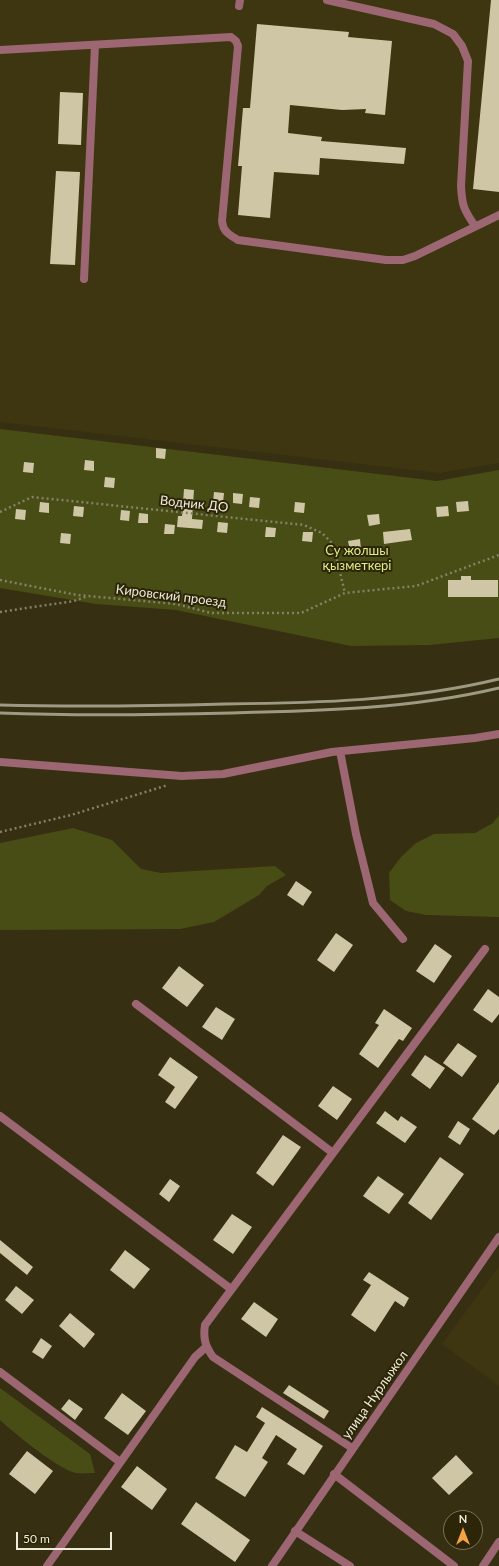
<!DOCTYPE html>
<meta charset="utf-8">
<style>
body{margin:0}
#map{position:relative;width:499px;height:1566px;overflow:hidden;background:#362f12;font-family:Lato,sans-serif}
canvas{display:block}
.north{position:absolute;left:443px;top:1510px;width:40px;height:40px;box-sizing:border-box;background:#2c2508;border:1px solid #7a745c;border-radius:50%;rotate:0deg;font-size:11px;font-weight:700;line-height:16px;text-align:center;color:#efebda}
.north::after{content:'';display:block;margin:auto;width:14px;height:18px;background:#f5a246;clip-path:polygon(50% 0,100% 100%,50% 72%,0 100%)}
.scale{position:absolute;left:16px;top:1532px;width:96px;height:18px;box-sizing:border-box;border:2px solid #efebda;border-top:0;padding-left:5px;font-size:12px;line-height:14px;white-space:nowrap;color:#efebda;-webkit-text-stroke:3px #2c2508;paint-order:stroke}
</style>
<div id="map">
<canvas width="499" height="1566"></canvas>
<div class="north">N</div>
<div class="scale">50 m</div>
</div>
<script>
const c = document.querySelector('canvas').getContext('2d');
c.lineJoin = 'round';
function paint(path, color) { c.fillStyle = color; c.fill(path, 'evenodd'); }
function strokePath(path, color, width, dash) { c.strokeStyle = color; c.lineWidth = width; c.lineCap = dash ? 'butt' : 'round'; c.setLineDash(dash || []); c.stroke(path); }
function label(font, color, halo, rows, align = 'center') {
  c.font = font + ' Lato,sans-serif'; c.lineWidth = 4; c.setLineDash([]); c.textBaseline = 'middle'; c.strokeStyle = halo; c.fillStyle = color; for (const [text, x, y, turn = 0] of rows) {
    c.save(); c.translate(x, y); c.rotate((+turn || 0) * Math.PI / 180); c.textAlign = isNaN(turn) ? turn : align; if (halo) c.strokeText(text, 0, 0); c.fillText(text, 0, 0); c.restore();
  }
}
const built = new Path2D(`
 M 0,0 L 499,0 L 499,463 L 439,473 L 0,422 Z
 M 499,1266 L 499,1386 L 442,1344 Z`);
const green = new Path2D(`
 M 0,429 L 437,481 L 499,470 L 499,638 L 429,645 L 351,646 L 176,610 L 96,604 L 0,588 Z
 M 499,815 L 499,917 L 426,915 L 406,911 L 390,900 L 389,873 L 401,857 L 416,843 L 434,834 L 475,833 L 493,823 Z
 M 73,828 L 112,840 L 141,869 L 161,873 L 275,866 L 286,875 L 267,886 L 259,895 L 214,922 L 180,929 L 0,930 L 0,843 Z
 M 0,1388 L 90,1454 L 95,1473 C 89,1473 82,1474 76,1473 C 59,1470 14,1433 0,1420 Z`);
const building = new Path2D(`
 M 491,0 L 499,0 L 499,192 L 473,189 Z
 M 257,24 L 349,32 L 348,37 L 392,41 L 385,115 L 365,113 L 366,109 L 342,110 L 290,105 L 288,133 L 322,137 L 321,141 L 406,148 L 404,164 L 320,158 L 319,175 L 274,172 L 270,218 L 238,215 L 242,166 L 238,166 L 243,108 L 250,108 Z
 M 60,92 L 83,93 L 81,145 L 58,144 Z
 M 56,171 L 80,172 L 75,265 L 50,264 Z
 M 156,448 L 166,449 L 165,459 L 156,458 Z
 M 85,460 L 94,461 L 94,471 L 84,470 Z
 M 24,462 L 34,463 L 33,473 L 23,472 Z
 M 105,477 L 115,478 L 114,488 L 104,487 Z
 M 184,489 L 194,490 L 192,519 L 203,520 L 202,529 L 177,527 L 178,516 L 182,516 Z
 M 214,492 L 224,493 L 223,503 L 213,502 Z
 M 233,493 L 243,494 L 242,504 L 233,503 Z
 M 250,497 L 260,498 L 259,508 L 249,507 Z
 M 468,501 L 469,511 L 457,512 L 456,502 Z
 M 40,502 L 49,503 L 49,513 L 39,512 Z
 M 295,502 L 305,503 L 304,513 L 294,512 Z
 M 74,506 L 84,507 L 83,517 L 73,516 Z
 M 448,506 L 449,516 L 437,517 L 436,507 Z
 M 16,509 L 26,510 L 25,520 L 15,519 Z
 M 121,510 L 130,511 L 129,521 L 120,520 Z
 M 139,513 L 148,514 L 148,523 L 138,523 Z
 M 379,514 L 380,524 L 369,526 L 367,515 Z
 M 218,522 L 228,523 L 227,533 L 217,532 Z
 M 165,524 L 175,525 L 174,534 L 164,534 Z
 M 266,527 L 276,528 L 275,537 L 265,537 Z
 M 410,529 L 412,540 L 384,544 L 383,532 Z
 M 303,532 L 313,532 L 312,542 L 302,541 Z
 M 61,533 L 71,534 L 70,544 L 60,543 Z
 M 360,539 L 361,550 L 350,551 L 348,541 Z
 M 461,576 L 471,576 L 471,580 L 498,580 L 498,597 L 448,597 L 448,580 L 461,580 Z
 M 296,881 L 312,892 L 303,906 L 287,895 Z
 M 336,933 L 353,945 L 334,972 L 317,960 Z
 M 435,944 L 452,956 L 434,983 L 416,971 Z
 M 179,966 L 204,985 L 187,1007 L 162,988 Z
 M 488,989 L 499,997 L 499,1014 L 492,1023 L 473,1010 Z
 M 216,1007 L 235,1019 L 222,1040 L 202,1027 Z
 M 384,1009 L 412,1028 L 403,1041 L 399,1039 L 378,1068 L 359,1054 L 379,1025 L 375,1023 Z
 M 458,1043 L 477,1056 L 462,1077 L 443,1063 Z
 M 425,1055 L 445,1068 L 430,1089 L 411,1075 Z
 M 170,1057 L 198,1077 L 175,1109 L 165,1102 L 175,1087 L 158,1075 Z
 M 499,1082 L 499,1129 L 494,1135 L 472,1119 Z
 M 333,1086 L 352,1099 L 337,1120 L 318,1106 Z
 M 385,1111 L 398,1121 L 401,1116 L 417,1127 L 405,1143 L 376,1123 Z
 M 458,1121 L 470,1129 L 460,1145 L 448,1137 Z
 M 283,1135 L 301,1147 L 273,1186 L 256,1173 Z
 M 440,1157 L 464,1174 L 431,1220 L 408,1203 Z
 M 378,1176 L 404,1194 L 389,1214 L 363,1196 Z
 M 170,1179 L 180,1186 L 169,1202 L 159,1194 Z
 M 232,1214 L 252,1227 L 233,1254 L 213,1240 Z
 M 0,1240 L 33,1267 L 27,1275 L 0,1253 Z
 M 125,1250 L 150,1269 L 134,1289 L 110,1270 Z
 M 369,1272 L 409,1298 L 404,1307 L 395,1301 L 375,1332 L 351,1315 L 371,1285 L 363,1280 Z
 M 16,1286 L 34,1300 L 22,1314 L 5,1300 Z
 M 254,1302 L 278,1319 L 266,1337 L 241,1319 Z
 M 70,1313 L 95,1334 L 84,1348 L 59,1326 Z
 M 41,1338 L 52,1346 L 43,1359 L 32,1352 Z
 M 289,1385 L 329,1411 L 324,1419 L 283,1393 Z
 M 122,1393 L 146,1411 L 128,1435 L 104,1418 Z
 M 69,1399 L 83,1409 L 75,1420 L 61,1409 Z
 M 262,1407 L 323,1446 L 304,1475 L 287,1464 L 297,1449 L 276,1435 L 262,1458 L 268,1462 L 245,1497 L 215,1478 L 235,1445 L 247,1452 L 265,1423 L 256,1417 Z
 M 27,1451 L 53,1471 L 35,1494 L 9,1474 Z
 M 456,1455 L 473,1473 L 449,1495 L 432,1478 Z
 M 137,1466 L 167,1489 L 152,1510 L 121,1487 Z
 M 196,1502 L 250,1540 L 235,1562 L 181,1524 Z`);
const path = new Path2D(`
 M 0,512 L 32,497 L 304,525 L 322,533 L 333,544 L 345,593
 M 0,580 L 77,595 L 176,604 L 211,613 L 301,613 L 345,593 L 416,586 L 499,555
 M 0,612 L 74,601 L 88,596
 M 0,832 L 71,815 L 168,785`);
const service = new Path2D(`
 M 327,0 L 434,24 L 453,34 L 462,46 L 468,61 L 461,186 C 462,206 464,210 475,226
 M 239,6 L 240,0
 M 0,50 L 231,37 L 236,41 L 238,46 L 222,221 C 223,232 230,235 238,240 L 386,260 L 403,260 L 415,256 L 499,215
 M 84,279 L 95,45
 M 340,751 L 356,834 L 373,903 L 403,939
 M 0,762 L 182,776 L 223,774 L 332,752 L 475,738 L 499,734
 M 295,1531 L 350,1566`);
const minor = new Path2D(`
 M 136,1004 L 333,1153
 M 0,1116 L 231,1289
 M 0,1372 L 120,1462
 M 352,1448 L 213,1357 C 205,1346 203,1338 205,1325 L 485,949
 M 334,1474 L 454,1566
 M 47,1566 L 195,1357 L 206,1347
 M 272,1566 L 499,1237
 M 483,1566 L 499,1542`);
const rail = new Path2D(`
 M 0,705 C 75,707 150,706 225,704 C 316,703 409,701 499,679
 M 0,713 C 77,716 154,715 231,713 C 320,711 411,709 499,688`);
const streetNames = [
 ["Водник ДО",194,504,6],
 ["Кировский проезд",171,596,7],
 ["улица Нурлыжол",375,1395,-55]
];
const parkNames = [
 ["Су жолшы",357,551],
 ["қызметкері",357,566]
];
paint(built, '#3e3610');
paint(green, '#474d15');
paint(building, '#cec6a5');
strokePath(path, '#868068', 2.5, [2, 3]);
strokePath(service, '#9c6673', 8);
strokePath(minor, '#9c6673', 8);
strokePath(rail, '#9e9982', 3);
label('13px', '#efebda', '#2c2508', streetNames);
label('13px', '#dfed85', '#2c2508', parkNames);
</script>
